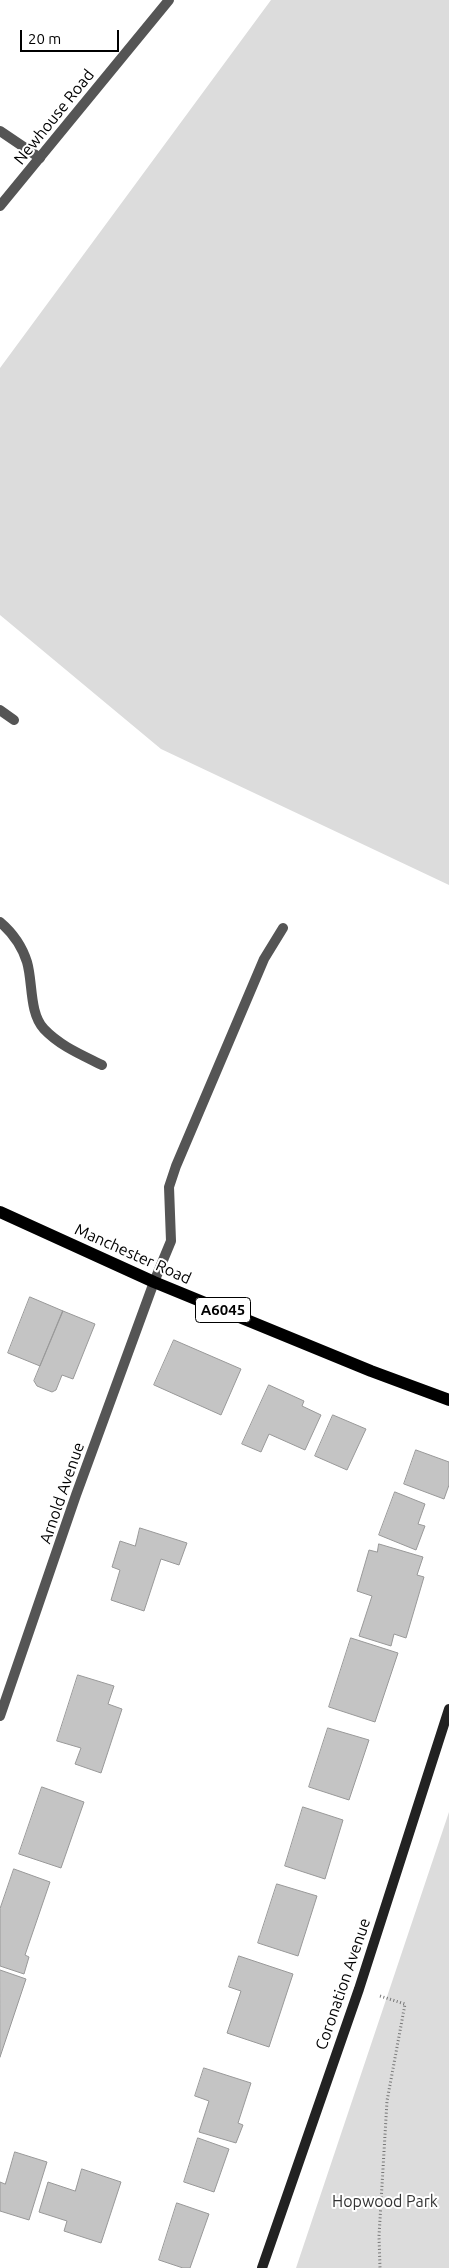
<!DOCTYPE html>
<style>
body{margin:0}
#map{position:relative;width:449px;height:2268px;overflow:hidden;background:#fff;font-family:Ubuntu,sans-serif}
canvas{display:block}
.scale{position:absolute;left:20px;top:30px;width:99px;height:22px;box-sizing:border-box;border:2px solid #000;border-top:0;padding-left:6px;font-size:15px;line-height:18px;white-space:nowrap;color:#000;-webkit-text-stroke:4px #fff;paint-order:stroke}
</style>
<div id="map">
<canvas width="449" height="2268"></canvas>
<div class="scale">20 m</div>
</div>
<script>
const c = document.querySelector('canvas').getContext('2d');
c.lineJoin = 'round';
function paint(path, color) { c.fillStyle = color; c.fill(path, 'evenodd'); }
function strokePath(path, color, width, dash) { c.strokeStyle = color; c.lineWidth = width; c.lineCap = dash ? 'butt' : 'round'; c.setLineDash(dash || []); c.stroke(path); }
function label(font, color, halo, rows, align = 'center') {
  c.font = font + ' Ubuntu,sans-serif'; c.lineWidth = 4; c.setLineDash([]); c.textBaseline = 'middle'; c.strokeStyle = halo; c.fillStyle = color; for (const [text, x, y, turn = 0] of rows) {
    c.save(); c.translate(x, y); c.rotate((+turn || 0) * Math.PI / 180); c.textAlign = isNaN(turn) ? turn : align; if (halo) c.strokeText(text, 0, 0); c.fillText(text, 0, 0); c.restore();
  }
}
const green = new Path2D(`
 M 271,0 L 449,0 L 449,885 L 161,749 L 0,615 L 0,368 Z
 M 449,1812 L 449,2268 L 296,2268 Z`);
const building = new Path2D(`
 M 30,1297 L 63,1311 L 40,1366 L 8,1353 Z
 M 63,1311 L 95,1324 L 73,1379 L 62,1375 L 56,1390 L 52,1392 L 37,1386 L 34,1381 Z
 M 174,1340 L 241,1369 L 221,1415 L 154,1385 Z
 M 269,1385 L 304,1401 L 302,1406 L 321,1415 L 305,1450 L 269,1434 L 261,1452 L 242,1444 Z
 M 333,1415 L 366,1429 L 347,1470 L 315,1456 Z
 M 416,1450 L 449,1462 L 449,1485 L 444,1499 L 404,1484 Z
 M 395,1492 L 425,1504 L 418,1524 L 425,1526 L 416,1550 L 379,1535 Z
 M 140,1528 L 187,1543 L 179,1565 L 161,1559 L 144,1611 L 111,1600 L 120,1570 L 112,1567 L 120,1541 L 135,1546 Z
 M 379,1544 L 423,1557 L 417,1575 L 424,1577 L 406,1638 L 394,1634 L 391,1646 L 359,1636 L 372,1596 L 357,1591 L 369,1550 L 377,1552 Z
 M 351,1638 L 398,1653 L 375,1722 L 329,1707 Z
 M 78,1675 L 114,1686 L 108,1704 L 122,1709 L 101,1773 L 75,1764 L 81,1748 L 57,1741 Z
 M 328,1728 L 369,1740 L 349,1800 L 309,1787 Z
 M 42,1787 L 84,1802 L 61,1868 L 19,1854 Z
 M 303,1807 L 343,1820 L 325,1879 L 285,1866 Z
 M 14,1869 L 50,1882 L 25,1955 L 29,1957 L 24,1974 L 0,1966 L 0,1909 Z
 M 277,1884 L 317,1896 L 298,1956 L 258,1943 Z
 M 239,1956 L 293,1974 L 269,2047 L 227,2033 L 241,1991 L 229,1987 Z
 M 0,1970 L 26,1979 L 0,2057 Z
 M 204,2068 L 251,2083 L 238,2123 L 243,2125 L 236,2143 L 199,2132 L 209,2101 L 195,2096 Z
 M 198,2138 L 229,2149 L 214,2192 L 184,2182 Z
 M 15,2152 L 47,2162 L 29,2220 L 0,2211 L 0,2182 L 5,2184 Z
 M 82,2169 L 121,2182 L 101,2243 L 64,2231 L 67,2221 L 39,2212 L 48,2182 L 75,2191 Z
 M 177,2203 L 209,2214 L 190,2268 L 183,2268 L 159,2260 Z`);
const path = new Path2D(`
 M 380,1996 L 405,2004 L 387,2101 L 379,2236 L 380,2268`);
const lane = new Path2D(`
 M 0,131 L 40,158
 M 0,922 C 13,933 22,946 27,962 C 33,982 29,1013 44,1029 C 60,1046 82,1055 102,1065
 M 154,1282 L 171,1241 L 169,1187 L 176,1166 L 264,959 L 283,928`);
const street = new Path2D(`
 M 0,206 L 169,0
 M 0,710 L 14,720
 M 0,1716 L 76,1495 L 154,1282`);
const secondary = new Path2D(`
 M 262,2268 L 359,1989 L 449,1709`);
const primary = new Path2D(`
 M 0,1212 L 154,1282 L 371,1371 L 449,1400`);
const shields = [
 [223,1310,55]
];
const shieldNames = [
 ["A6045",223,1310]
];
const streetNames = [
 ["Newhouse Road",54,117,-51],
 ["Manchester Road",133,1254,24],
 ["Arnold Avenue",62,1493,-71],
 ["Coronation Avenue",343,1984,-71]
];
const parkNames = [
 ["Hopwood Park",385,2202]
];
paint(green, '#dcdcdc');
paint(building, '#c4c4c4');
strokePath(building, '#999', 1);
strokePath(path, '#777', 3, [1, 2.5]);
strokePath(lane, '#555', 10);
strokePath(street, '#555', 10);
strokePath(secondary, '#222', 10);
strokePath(primary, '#000', 12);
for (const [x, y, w] of shields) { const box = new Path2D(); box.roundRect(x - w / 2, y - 12.5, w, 25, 4); c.fillStyle = '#fff'; c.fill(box); strokePath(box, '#000', 1); }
label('bold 15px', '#000', null, shieldNames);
label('16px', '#000', '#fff', streetNames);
label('16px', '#333', '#fff', parkNames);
</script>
